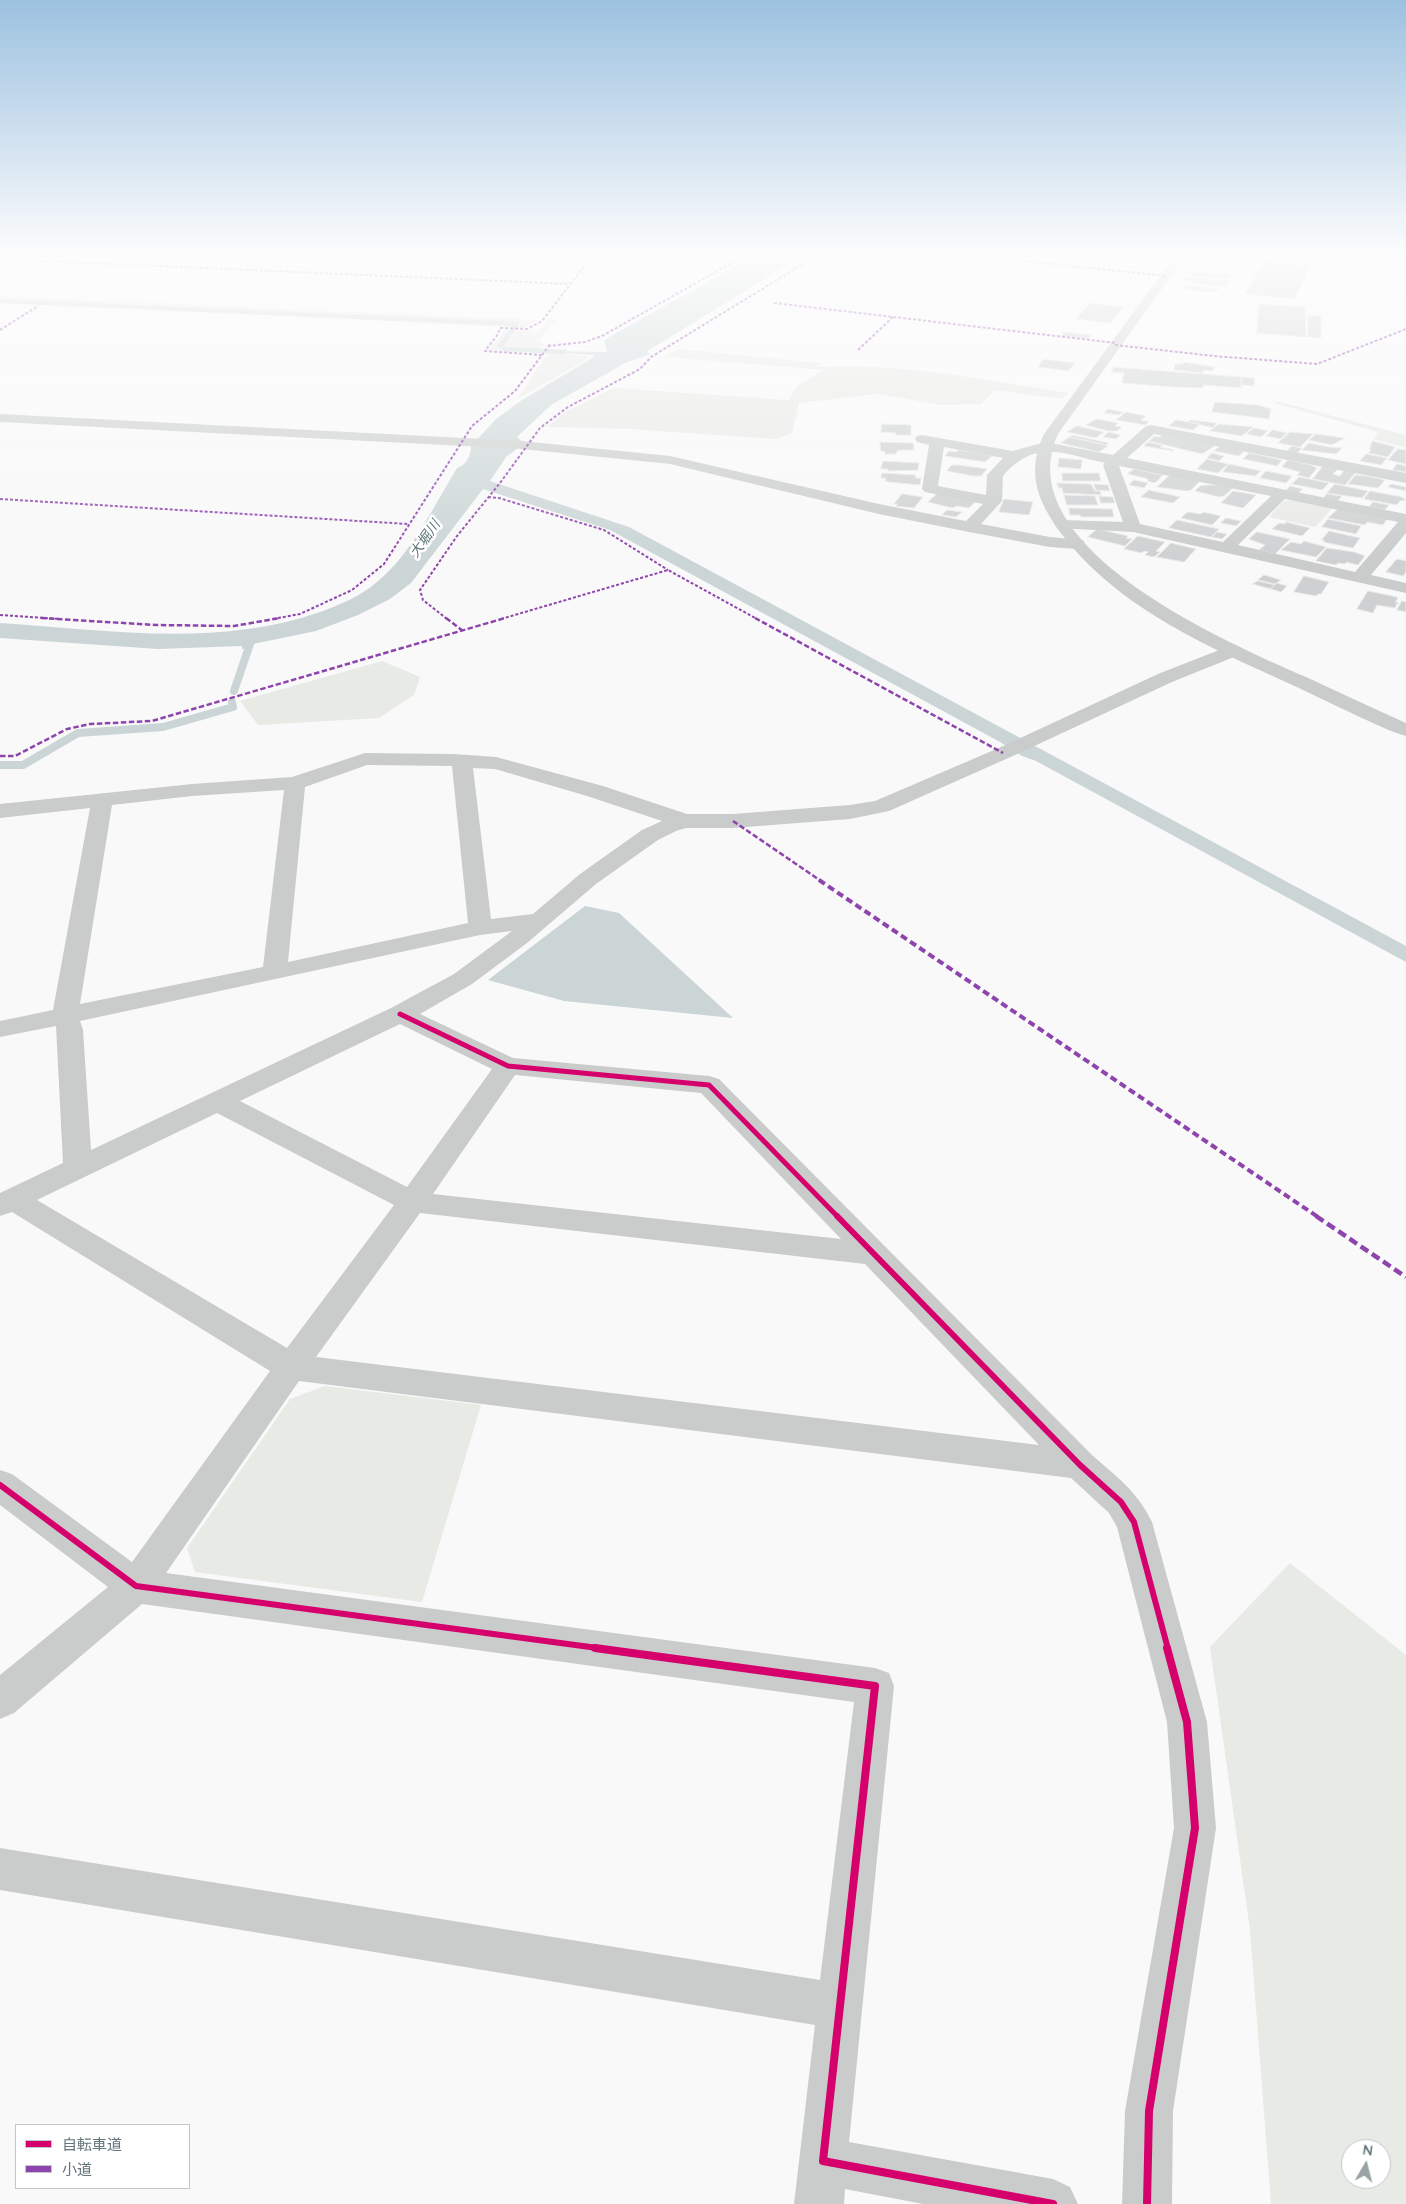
<!DOCTYPE html>
<meta charset="utf-8">
<style>
body{margin:0}
#map{position:relative;width:1406px;height:2204px;overflow:hidden;background:#f9f9f9;font-family:Quicksand,"Noto Sans JP",sans-serif}
canvas{display:block}
.legend{position:absolute;left:15px;top:2124px;width:175px;height:65px;box-sizing:border-box;background:#fff;border:1px solid #c1c7ca;margin:0;padding:6px 9px;list-style:none;font-size:15px;color:#63747a}
.legend li{display:flex;align-items:center;gap:10px;height:25px}
.legend b{width:25px;border:1px solid #c1c7ca}
.north{position:absolute;left:1341px;top:2139px;width:50px;height:50px;box-sizing:border-box;background:#fff;border:1px solid #c1c7ca;border-radius:50%;rotate:8deg;font-size:14px;font-weight:700;line-height:20px;text-align:center;color:#63747a}
.north::after{content:'';display:block;margin:auto;width:18px;height:22px;background:#98a3a6;clip-path:polygon(50% 0,100% 100%,50% 72%,0 100%)}
</style>
<div id="map">
<canvas width="1406" height="2204"></canvas>
<ul class="legend">
<li><b style="height:6px;background:#d6006c"></b>自転車道</li>
<li><b style="height:6px;background:#8e44ad"></b>小道</li>
</ul>
<div class="north">N</div>
</div>
<script>
const c = document.querySelector('canvas').getContext('2d');
c.lineJoin = 'round';
function paint(path, color) { c.fillStyle = color; c.fill(path, 'evenodd'); }
function strokePath(path, color, width, dash) { c.strokeStyle = color; c.lineWidth = width; c.lineCap = dash ? 'butt' : 'round'; c.setLineDash(dash || []); c.stroke(path); }
function label(font, color, halo, rows, align = 'center') {
  c.font = font + ' Quicksand,"Noto Sans JP",sans-serif'; c.lineWidth = 5; c.setLineDash([]); c.textBaseline = 'middle'; c.strokeStyle = halo; c.fillStyle = color; for (const [text, x, y, turn = 0] of rows) {
    c.save(); c.translate(x, y); c.rotate((+turn || 0) * Math.PI / 180); c.textAlign = isNaN(turn) ? turn : align; if (halo) c.strokeText(text, 0, 0); c.fillText(text, 0, 0); c.restore();
  }
}
const green = new Path2D(`
 M 0,296 L 538,320 L 524,328 L 0,302 Z
 M 549,318 L 556,321 L 539,341 L 545,344 L 537,353 L 489,350 L 505,330 L 539,331 Z
 M 678,349 L 821,363 L 817,367 C 901,362 985,380 1069,393 L 1062,399 L 995,390 L 981,404 L 942,405 L 877,394 L 799,403 L 792,433 L 776,439 L 629,429 L 547,427 L 565,412 L 614,388 L 789,400 L 796,387 L 823,370 L 663,357 Z
 M 548,353 L 588,356 L 588,359 L 517,399 Z
 M 1276,401 L 1406,435 L 1406,446 L 1403,447 L 1373,439 L 1378,432 L 1274,403 Z
 M 1298,500 L 1333,508 L 1315,527 L 1269,517 L 1284,501 Z
 M 382,661 L 420,677 L 414,695 L 379,718 L 258,725 L 240,701 Z
 M 325,1386 L 481,1405 L 422,1602 L 195,1572 L 187,1548 L 290,1399 Z
 M 1290,1563 L 1406,1655 L 1406,2204 L 1271,2204 L 1250,1930 L 1210,1647 ZM 1351,2149 L 1381,2149 L 1381,2179 L 1351,2179 Z`);
const water = new Path2D(`
 M 754,256 L 802,256 L 646,352 L 651,354 L 627,362 L 551,405 L 517,437 L 523,442 L 516,443 L 517,449 L 506,457 L 490,481 L 629,527 L 1406,946 L 1406,962 L 1036,761 L 1022,756 L 1000,742 L 610,530 L 483,489 L 411,583 L 390,599 L 358,615 L 316,631 L 253,644 L 251,648 L 242,649 L 242,646 L 158,649 L 0,638 L 0,623 C 106,630 217,648 320,612 C 340,605 361,596 377,582 C 410,556 435,504 457,468 C 467,465 471,455 471,446 L 496,419 L 522,400 L 594,357 L 592,355 L 552,352 L 553,351 L 604,352 L 607,351 L 604,341 L 609,337 Z
 M 585,906 L 619,913 L 733,1018 L 564,1001 L 488,980 Z`);
const streamFar1 = new Path2D(`
 M 0,301 L 517,324 L 500,346 L 505,349 L 565,352`);
const stream = new Path2D(`
 M 234,691 L 252,638
 M 0,765 L 23,765 L 78,733 L 163,727 L 233,707 L 232,702`);
const building = new Path2D(`
 M 1265,261 L 1311,266 L 1294,299 L 1245,294 Z
 M 1197,270 L 1207,272 L 1231,275 L 1229,279 L 1191,276 Z
 M 1187,277 L 1229,281 L 1225,287 L 1190,283 L 1191,282 L 1184,281 Z
 M 1186,285 L 1206,288 L 1220,288 L 1213,292 L 1205,292 L 1183,289 Z
 M 1090,303 L 1123,307 L 1111,323 L 1076,319 Z
 M 1259,304 L 1305,307 L 1306,337 L 1257,333 Z
 M 1308,315 L 1321,316 L 1321,338 L 1308,337 Z
 M 1064,332 L 1091,335 L 1088,339 L 1061,336 Z
 M 1044,359 L 1075,363 L 1069,371 L 1038,367 Z
 M 1183,362 L 1214,367 L 1213,371 L 1203,370 L 1203,373 L 1174,370 L 1175,364 L 1183,364 Z
 M 1113,367 L 1241,377 L 1241,388 L 1203,385 L 1203,388 L 1173,387 L 1122,383 L 1124,373 L 1112,372 Z
 M 1242,377 L 1255,378 L 1254,386 L 1242,385 Z
 M 1215,402 L 1258,405 L 1271,409 L 1269,419 L 1212,412 Z
 M 1108,409 L 1123,412 L 1119,415 L 1104,413 Z
 M 1126,412 L 1146,416 L 1141,420 L 1149,422 L 1145,425 L 1116,420 Z
 M 1097,419 L 1118,423 L 1115,426 L 1122,427 L 1117,431 L 1108,431 L 1086,425 Z
 M 1176,420 L 1189,422 L 1200,424 L 1193,430 L 1169,426 Z
 M 1190,420 L 1217,423 L 1213,428 L 1189,422 Z
 M 882,424 L 911,425 L 911,435 L 896,435 L 896,433 L 881,432 Z
 M 1219,424 L 1253,427 L 1242,436 L 1210,431 Z
 M 1077,426 L 1104,432 L 1096,438 L 1067,432 Z
 M 1254,428 L 1268,431 L 1261,437 L 1247,434 Z
 M 1273,430 L 1287,433 L 1280,439 L 1266,436 Z
 M 1109,432 L 1121,435 L 1116,439 L 1103,437 Z
 M 1290,432 L 1313,434 L 1300,447 L 1278,443 Z
 M 1316,434 L 1345,438 L 1332,445 L 1309,440 Z
 M 1072,435 L 1109,443 L 1106,445 L 1070,437 Z
 M 1162,435 L 1216,445 L 1202,454 L 1149,441 L 1155,436 L 1159,437 Z
 M 1070,437 L 1106,445 L 1108,446 L 1099,452 L 1061,443 Z
 M 1373,441 L 1395,447 L 1388,457 L 1368,453 L 1371,450 L 1369,449 L 1371,446 L 1370,446 Z
 M 880,442 L 913,443 L 914,450 L 901,450 L 897,451 L 896,454 L 885,454 L 885,452 L 881,451 Z
 M 1148,442 L 1163,445 L 1160,447 L 1174,450 L 1173,451 L 1144,446 Z
 M 1309,443 L 1329,447 L 1342,448 L 1336,454 L 1302,450 Z
 M 1220,446 L 1244,451 L 1239,456 L 1214,451 Z
 M 1292,446 L 1302,448 L 1297,453 L 1287,451 Z
 M 1398,449 L 1406,450 L 1406,464 L 1388,460 Z
 M 959,450 L 984,454 L 992,456 L 985,462 L 945,456 L 949,451 L 956,452 Z
 M 1212,453 L 1224,456 L 1219,461 L 1207,458 Z
 M 1249,453 L 1260,455 L 1282,460 L 1277,466 L 1243,459 Z
 M 1366,454 L 1387,458 L 1381,465 L 1360,461 Z
 M 1059,458 L 1082,460 L 1081,469 L 1058,467 Z
 M 1207,459 L 1228,464 L 1218,473 L 1197,469 Z
 M 1288,460 L 1311,465 L 1317,468 L 1309,478 L 1297,475 L 1300,472 L 1282,467 Z
 M 883,461 L 919,463 L 918,470 L 888,471 L 888,469 L 881,469 Z
 M 1229,464 L 1261,471 L 1255,476 L 1223,472 Z
 M 1397,464 L 1406,466 L 1406,472 L 1393,470 Z
 M 952,465 L 959,465 L 987,469 L 981,476 L 973,476 L 947,471 Z
 M 1323,466 L 1338,469 L 1333,474 L 1340,476 L 1344,470 L 1356,472 L 1345,485 L 1313,479 Z
 M 1134,469 L 1163,475 L 1155,483 L 1147,481 L 1149,480 L 1145,478 L 1128,474 Z
 M 1266,471 L 1292,476 L 1286,483 L 1260,478 Z
 M 882,473 L 916,475 L 915,478 L 921,478 L 920,485 L 889,482 L 885,481 L 886,478 L 881,478 Z
 M 1062,473 L 1099,473 L 1101,481 L 1063,481 Z
 M 1170,475 L 1200,481 L 1191,490 L 1187,491 L 1157,487 Z
 M 1356,475 L 1367,476 L 1385,480 L 1378,488 L 1348,484 Z
 M 1299,477 L 1329,483 L 1322,490 L 1292,484 Z
 M 1134,480 L 1148,483 L 1144,488 L 1129,485 Z
 M 1057,483 L 1091,484 L 1095,491 L 1100,491 L 1101,495 L 1063,493 L 1062,488 L 1059,488 Z
 M 1094,484 L 1108,485 L 1110,491 L 1096,490 Z
 M 1335,484 L 1368,491 L 1362,498 L 1327,493 Z
 M 1391,484 L 1406,487 L 1406,491 L 1388,487 Z
 M 1209,485 L 1219,485 L 1233,488 L 1224,496 L 1219,497 L 1195,491 L 1200,486 Z
 M 1290,486 L 1303,489 L 1298,493 L 1286,491 Z
 M 1149,490 L 1180,497 L 1173,503 L 1141,497 Z
 M 1233,491 L 1256,495 L 1243,508 L 1221,503 Z
 M 1370,491 L 1402,497 L 1406,500 L 1400,501 L 1397,505 L 1364,499 Z
 M 938,493 L 976,501 L 969,508 L 957,506 L 952,508 L 928,502 Z
 M 902,494 L 923,497 L 914,508 L 896,506 L 898,504 L 894,504 Z
 M 1327,494 L 1342,496 L 1338,501 L 1323,498 Z
 M 1064,495 L 1095,496 L 1098,505 L 1067,505 Z
 M 1099,496 L 1113,497 L 1115,503 L 1101,503 Z
 M 1004,499 L 1033,502 L 1029,515 L 999,512 Z
 M 1373,502 L 1389,505 L 1385,510 L 1369,507 Z
 M 1069,508 L 1112,509 L 1114,517 L 1081,517 L 1080,515 L 1070,515 Z
 M 1338,509 L 1387,519 L 1383,525 L 1367,522 L 1365,525 L 1328,518 Z
 M 947,510 L 962,512 L 956,517 L 942,515 Z
 M 1188,512 L 1201,514 L 1203,512 L 1221,516 L 1212,525 L 1181,518 Z
 M 1226,518 L 1241,521 L 1236,526 L 1221,523 Z
 M 1328,519 L 1361,526 L 1356,534 L 1322,527 Z
 M 1177,520 L 1219,529 L 1211,537 L 1169,528 Z
 M 1286,522 L 1310,528 L 1302,536 L 1272,529 L 1279,523 L 1285,524 Z
 M 1097,529 L 1128,536 L 1126,538 L 1132,539 L 1125,546 L 1088,537 Z
 M 1329,531 L 1360,538 L 1353,548 L 1323,542 L 1325,541 L 1322,540 Z
 M 1217,532 L 1227,534 L 1222,539 L 1212,537 Z
 M 1257,532 L 1290,539 L 1275,554 L 1259,550 L 1265,545 L 1249,539 Z
 M 1138,536 L 1165,542 L 1156,551 L 1160,552 L 1154,557 L 1145,555 L 1148,552 L 1144,551 L 1142,553 L 1124,549 Z
 M 1304,541 L 1326,547 L 1316,557 L 1281,550 L 1291,542 L 1301,544 Z
 M 1171,543 L 1196,549 L 1184,562 L 1157,557 Z
 M 1327,548 L 1354,552 L 1365,556 L 1358,565 L 1346,562 L 1345,564 L 1338,563 L 1336,565 L 1316,561 Z
 M 1397,559 L 1406,561 L 1406,572 L 1403,576 L 1386,572 Z
 M 1264,575 L 1281,580 L 1275,584 L 1258,580 Z
 M 1304,576 L 1329,582 L 1321,594 L 1318,594 L 1316,596 L 1294,592 Z
 M 1258,581 L 1275,585 L 1271,589 L 1253,584 Z
 M 1277,583 L 1287,586 L 1281,592 L 1271,589 Z
 M 1368,591 L 1397,597 L 1398,598 L 1395,602 L 1398,602 L 1395,608 L 1377,605 L 1373,613 L 1357,609 Z
 M 1402,601 L 1406,602 L 1406,612 L 1397,610 Z`);
const minor = new Path2D(`
 M 0,414 L 522,441 L 670,456 L 879,504 L 966,521 L 983,504 L 925,492 L 922,489 L 929,445 L 917,442 L 915,439 L 917,436 L 922,435 L 1013,451 L 1045,442 L 1113,455 L 1146,426 L 1151,425 L 1406,473 L 1406,483 L 1154,434 L 1127,458 L 1406,514 L 1406,533 L 1371,575 L 1406,583 L 1406,593 L 1133,532 L 1057,528 L 1055,525 L 1057,522 L 1063,520 L 1123,522 L 1103,465 L 1105,463 C 1062,454 1036,438 1003,476 L 1002,501 L 981,524 L 1050,537 L 1083,540 L 1085,544 L 1083,548 L 1077,549 L 1050,547 L 969,532 L 879,514 L 670,464 L 522,449 L 0,422 ZM 944,447 L 1003,458 L 987,475 L 986,495 L 938,486 ZM 1119,466 L 1271,496 L 1223,542 L 1140,524 ZM 1285,499 L 1398,522 L 1355,572 L 1238,545 Z
 M 1232,645 L 1239,647 L 1241,651 L 1239,655 L 1172,682 L 1015,755 L 889,811 L 850,819 L 733,828 L 686,828 L 676,831 L 658,840 L 596,884 L 527,943 L 472,984 L 420,1014 L 513,1058 L 709,1076 L 719,1079 L 1092,1455 C 1117,1477 1137,1491 1152,1522 L 1207,1722 L 1216,1828 L 1173,2111 L 1172,2204 L 1122,2204 L 1125,2111 L 1174,1828 L 1167,1722 L 1117,1527 L 1109,1513 L 1071,1478 L 299,1381 L 166,1573 L 875,1668 L 889,1673 L 894,1686 L 849,2142 L 1053,2179 L 1070,2187 L 1078,2204 L 923,2204 L 845,2189 L 844,2204 L 794,2204 L 815,2025 L 0,1890 L 0,1848 L 820,1980 L 854,1702 L 142,1604 L 14,1713 L 0,1719 L 0,1675 L 108,1587 L 0,1505 L 0,1470 L 12,1474 L 132,1562 L 270,1371 L 12,1212 L 0,1216 L 0,1193 L 63,1163 L 56,1026 L 0,1037 L 0,1021 L 53,1010 L 90,808 L 0,818 L 0,804 L 192,784 L 292,777 L 365,753 L 454,754 L 496,757 L 603,786 L 687,814 L 733,814 L 850,805 L 875,801 L 1001,747 L 1158,674 ZM 367,765 L 452,766 L 468,923 L 288,962 L 305,787 ZM 473,768 L 495,769 L 587,796 L 662,821 L 642,830 L 580,874 L 533,914 L 491,919 ZM 284,790 L 263,967 L 80,1004 L 112,805 L 192,796 ZM 512,931 L 454,974 L 391,1008 L 91,1150 L 83,1030 L 80,1021 L 480,935 ZM 400,1024 L 492,1069 L 407,1187 L 240,1101 ZM 515,1075 L 701,1093 L 841,1239 L 433,1194 ZM 217,1113 L 394,1205 L 287,1348 L 37,1200 ZM 420,1213 L 865,1264 L 1039,1445 L 316,1357 Z`);
const tertiary = new Path2D(`
 M 1175,256 L 1185,256 L 1058,434 C 1006,548 1229,643 1306,677 C 1339,692 1372,708 1406,723 L 1406,736 C 1391,732 1378,725 1364,719 C 1342,709 1320,698 1299,688 C 1212,648 1120,611 1060,532 C 1037,500 1026,472 1044,434 Z`);
const quietFar3 = new Path2D(`
 M 978,256 L 1166,276
 M 0,259 L 570,284
 M 774,303 L 1116,343
 M 0,330 L 38,306
 M 1115,345 L 1214,356 L 1317,364 L 1406,329
 M 548,346 L 585,342 L 602,336 L 744,256
 M 858,350 L 893,317
 M 542,355 L 485,351 L 498,334 L 500,328 L 527,329 L 542,321 L 592,256
 M 488,497 L 499,498 L 604,530 L 668,570
 M 0,499 L 408,524
 M 0,615 L 60,619
 M 273,619 L 300,614 L 352,590 L 384,564 L 472,426 L 515,391 L 551,343
 M 447,619 L 423,600 L 420,590 L 457,536 L 500,483 L 540,428 L 568,407 L 640,369 L 651,357 L 816,256
 M 501,619 L 668,570 L 757,619`);
const quietFar2 = new Path2D(`
 M 41,618 L 156,625 L 234,626 L 280,618
 M 446,618 L 463,631
 M 755,618 L 1003,753
 M 0,756 L 15,756 L 67,729 L 90,724 L 152,721 L 505,618
 M 733,821 L 821,881`);
const quietFar1 = new Path2D(`
 M 819,880 L 1318,1217`);
const quiet = new Path2D(`
 M 1316,1216 L 1406,1277`);
const cyclewayFar2 = new Path2D(`
 M 400,1014 L 508,1066 L 709,1085 L 838,1217`);
const cyclewayFar1 = new Path2D(`
 M 837,1216 L 1080,1465 L 1121,1502 L 1134,1522 L 1168,1649
 M 0,1485 L 136,1586 L 605,1649`);
const cycleway = new Path2D(`
 M 595,1648 L 875,1686 L 823,2161 L 1053,2204
 M 1147,2204 L 1149,2111 L 1195,1828 L 1187,1722 L 1167,1648`);
const farWaternames = [
 ["大堀川",425,539,-55]
];
paint(green, '#e8eae6');
paint(water, '#cbd5d5');
strokePath(streamFar1, '#cbd5d5', 4.5);
strokePath(stream, '#cbd5d5', 8);
paint(building, '#ced0d1');
strokePath(building, '#e8e8e8', 1);
paint(minor, '#cacccc');
paint(tertiary, '#cacccc');
strokePath(quietFar3, '#8e44ad', 2, [3, 2]);
strokePath(quietFar2, '#8e44ad', 2.5, [5.5, 2.5]);
strokePath(quietFar1, '#8e44ad', 4, [7, 4]);
strokePath(quiet, '#8e44ad', 4.5, [9, 4.5]);
strokePath(cyclewayFar2, '#d6006c', 5);
strokePath(cyclewayFar1, '#d6006c', 6);
strokePath(cycleway, '#d6006c', 8);
const sky = c.createLinearGradient(0, 0, 0, 564);
sky.addColorStop(0, '#9cc1e0');
sky.addColorStop(0.45, '#fcfcfc');
sky.addColorStop(1, '#fcfcfc00');
c.fillStyle = sky;
c.fillRect(0, 0, 1406, 564);
label('italic 14px', '#627779', '#fff', farWaternames);
</script>
